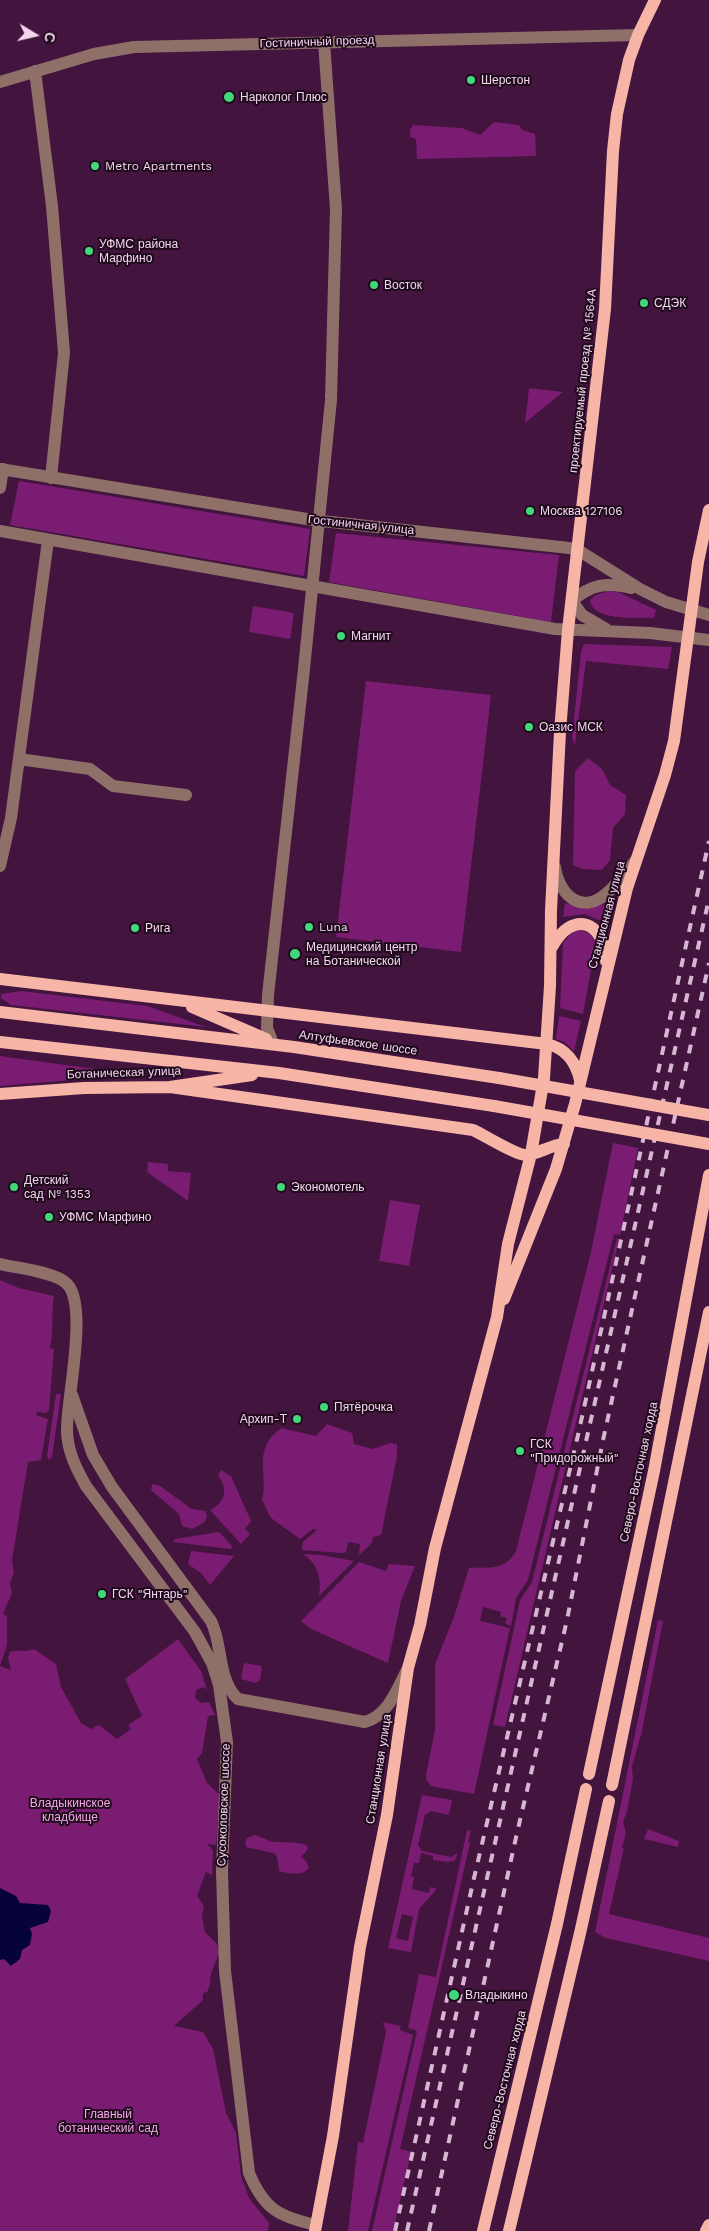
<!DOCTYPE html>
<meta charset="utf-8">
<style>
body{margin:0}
#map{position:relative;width:709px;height:2231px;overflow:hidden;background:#43143e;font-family:"Work Sans",sans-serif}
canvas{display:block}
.north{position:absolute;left:10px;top:10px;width:50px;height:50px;-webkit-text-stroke:4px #1f0a1c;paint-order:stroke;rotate:99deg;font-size:14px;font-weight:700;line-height:20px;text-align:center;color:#f4d6ef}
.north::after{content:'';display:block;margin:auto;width:18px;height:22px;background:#f4d6ef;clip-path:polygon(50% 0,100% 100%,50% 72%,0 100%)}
</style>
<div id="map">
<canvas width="709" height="2231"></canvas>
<div class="north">С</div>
</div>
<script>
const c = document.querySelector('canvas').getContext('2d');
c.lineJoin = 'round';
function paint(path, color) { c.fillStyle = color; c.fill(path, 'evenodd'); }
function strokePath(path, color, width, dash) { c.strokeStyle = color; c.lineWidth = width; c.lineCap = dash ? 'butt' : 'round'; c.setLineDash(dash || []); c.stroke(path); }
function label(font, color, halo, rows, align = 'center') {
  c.font = font + ' "Work Sans",sans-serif'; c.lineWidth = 4; c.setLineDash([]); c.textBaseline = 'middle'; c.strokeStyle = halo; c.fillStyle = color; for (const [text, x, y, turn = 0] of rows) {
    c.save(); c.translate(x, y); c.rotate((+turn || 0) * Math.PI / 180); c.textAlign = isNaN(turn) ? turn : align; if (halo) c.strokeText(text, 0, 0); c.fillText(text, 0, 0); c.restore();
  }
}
const green = new Path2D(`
 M 494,122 L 519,125 L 522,130 L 535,134 L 536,156 L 417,159 L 416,139 L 410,137 L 410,130 L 413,125 L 462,128 L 480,135 Z
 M 529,388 L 563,392 L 525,423 Z
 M 19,481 L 310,529 L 304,576 L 10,525 Z
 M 336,533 L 559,555 L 551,622 L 329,582 Z
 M 608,591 L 618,592 L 656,610 L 654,618 C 639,617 592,622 590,600 L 596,595 Z
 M 253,606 L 294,613 L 290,639 L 249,632 Z
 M 584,644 L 672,647 L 668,669 L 586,661 L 575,745 L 572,738 L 581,652 Z
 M 366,681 L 491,695 L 461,952 L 336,937 Z
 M 588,758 L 602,769 L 610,785 L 626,795 L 625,814 L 613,828 L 610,860 L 602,870 L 582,869 L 573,865 L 575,771 Z
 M 565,903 L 584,909 L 606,904 L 607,906 L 604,922 L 584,914 L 563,917 Z
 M 574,930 C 585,930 593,933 596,944 L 583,1014 L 560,1008 L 563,943 Z
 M 21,991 L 147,1006 L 206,1027 L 11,1005 L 1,998 L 1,994 Z
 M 559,1016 L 581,1021 L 574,1051 L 564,1042 L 556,1039 Z
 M 0,1056 L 95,1069 L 94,1078 L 0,1086 Z
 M 613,1143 L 638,1148 L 620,1235 L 614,1234 L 528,1580 L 516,1598 L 511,1626 L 505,1624 L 507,1618 L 500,1616 L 501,1612 L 483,1607 L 480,1621 L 510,1628 L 474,1794 L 431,1786 L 427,1781 L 426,1775 L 435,1729 L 435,1664 L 454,1617 L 469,1568 C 490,1567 505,1571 516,1551 L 591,1252 Z
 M 148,1162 L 168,1164 L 168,1171 L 191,1173 L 188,1201 L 147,1172 Z
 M 390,1200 L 420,1205 L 409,1266 L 379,1261 Z
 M 617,1238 L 619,1239 L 505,1727 L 493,1725 L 520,1600 L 532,1582 Z
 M 0,1280 L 19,1288 L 54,1296 C 51,1314 54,1330 50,1348 L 54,1349 L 49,1410 L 46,1413 L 37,1412 L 36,1415 L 48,1419 L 41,1460 L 28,1462 L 12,1560 L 14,1572 L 10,1584 L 12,1593 L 3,1614 L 7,1616 L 7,1645 L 0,1666 L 11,1670 L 8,1658 L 10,1652 C 19,1649 25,1653 34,1649 L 56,1664 L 61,1687 L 81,1723 L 91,1729 L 99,1725 L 117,1739 L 131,1729 L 128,1725 L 142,1716 L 125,1679 L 178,1639 L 201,1671 L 207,1690 L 203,1687 L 196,1690 L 195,1698 L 201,1703 L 209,1702 L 215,1715 L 208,1716 L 202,1753 L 197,1759 L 207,1783 L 220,1795 L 216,1845 L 207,1844 L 213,1850 L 212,1875 L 206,1872 L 197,1896 L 204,1906 L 202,1916 L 205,1932 L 217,1944 L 219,1953 L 211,1973 L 210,1985 L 207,1992 L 203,1993 L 203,2000 L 174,2026 L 203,2032 L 213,2049 L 226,2113 L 236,2133 L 241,2176 L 249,2198 L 269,2223 L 268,2231 L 0,2231 Z
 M 56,1394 L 61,1394 L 52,1457 L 49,1460 L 47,1456 Z
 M 327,1424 L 352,1433 L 354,1444 L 373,1449 L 390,1443 L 397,1444 L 397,1456 L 381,1535 L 373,1537 L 372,1543 L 359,1555 L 360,1544 L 348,1542 L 346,1552 L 341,1553 L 302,1550 L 303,1542 L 317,1530 L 313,1529 L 300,1539 L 271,1518 L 262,1500 C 269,1474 251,1450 281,1428 L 316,1436 Z
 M 221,1470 L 231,1476 L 251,1521 L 245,1529 L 250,1534 L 241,1544 L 210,1510 C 226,1502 228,1490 218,1475 Z
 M 152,1484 L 160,1486 L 192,1509 L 206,1511 L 207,1516 L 205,1522 L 192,1529 L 182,1526 L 179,1514 L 151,1490 Z
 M 219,1532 L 233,1547 L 230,1549 L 173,1542 L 175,1539 Z
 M 191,1551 L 234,1556 L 210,1585 L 201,1573 L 188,1564 Z
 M 302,1554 L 321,1555 L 354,1561 L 319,1596 C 322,1580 318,1562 302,1554 Z
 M 359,1562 L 386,1571 L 389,1564 L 415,1566 L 401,1601 L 388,1663 L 311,1629 L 301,1621 Z
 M 658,1620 L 663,1621 L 642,1731 L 632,1767 L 633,1779 L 627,1812 L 623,1821 L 626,1833 L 622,1848 L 624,1848 L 609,1914 L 709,1938 L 709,1961 L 606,1938 L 595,1932 Z
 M 244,1663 L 262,1666 L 260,1680 L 255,1683 L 241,1679 Z
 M 422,1795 L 452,1800 L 449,1815 L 431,1811 L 425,1815 L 418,1845 L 422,1851 L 451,1857 L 458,1853 L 455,1860 L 449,1862 L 433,1860 L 433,1856 L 421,1853 L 419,1863 L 414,1863 L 411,1876 L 414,1877 L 412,1889 L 429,1893 L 430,1887 L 437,1889 L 419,1909 L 411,1952 L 388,1948 ZM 402,1914 L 413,1917 L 408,1941 L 396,1938 Z
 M 648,1829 L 679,1841 L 678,1847 L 644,1839 Z
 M 467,1830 L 471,1831 L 468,1842 L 470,1843 L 400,2149 L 411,2152 L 393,2231 L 372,2231 L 417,2031 L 408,2028 L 419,1974 L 436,1977 Z
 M 254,1835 C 261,1836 267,1841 273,1842 C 286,1842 295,1842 307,1845 L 308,1849 L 301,1857 L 306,1861 L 309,1868 C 302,1876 289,1874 279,1871 L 277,1856 L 273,1853 L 246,1847 L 245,1844 L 247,1838 Z
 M 383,2022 L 401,2026 L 400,2030 L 413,2035 L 368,2231 L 348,2231 L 358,2142 L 363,2143 L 386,2032 Z`);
const water = new Path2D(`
 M 0,1888 L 16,1896 L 20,1903 L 48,1905 L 51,1911 L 48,1922 L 30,1928 L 32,1934 L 30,1945 L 22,1950 L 20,1959 L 11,1966 L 4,1959 L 0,1960 Z`);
const minor = new Path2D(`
 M 35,71 L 52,206 L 64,353 L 51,478
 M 0,82 L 94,54 L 134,47 L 638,35
 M 0,469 L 313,520 L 569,548 L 578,550 L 640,589 L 666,602 L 709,615
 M 0,488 L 3,469
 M 0,531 L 555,629 L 650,633 L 709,640
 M 606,629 L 582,615 L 572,601 C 591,584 607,582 631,588
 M 19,759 L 90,769 L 113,786 L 186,795
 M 0,866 L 11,818 L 48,540
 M 555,867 C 559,895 582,916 607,893 C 618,884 627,871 636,860
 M 272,1041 L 267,1028 L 268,995 L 304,669 L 331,400 L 336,209 L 324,42
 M 0,1264 C 16,1268 55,1272 66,1283 C 89,1302 67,1398 67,1429 C 67,1451 76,1468 86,1486 L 195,1632 L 212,1663 L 219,1685 L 227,1742 L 222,1871 L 225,1971 L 249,2173 C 264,2209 279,2217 316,2225
 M 72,1395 L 93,1455 L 112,1487 L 211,1621 C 223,1644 217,1680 238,1699 L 365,1722 C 388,1716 397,1689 407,1670`);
const major = new Path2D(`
 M 552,947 C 572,909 605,921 606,961
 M 0,979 L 547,1044 C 566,1048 576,1063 580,1080
 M 192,1007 L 266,1039
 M 0,1012 L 294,1047 L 499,1078
 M 0,1042 L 279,1073 L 494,1106
 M 170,1087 L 473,1130 C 484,1135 518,1156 526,1155 C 539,1154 550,1145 564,1144
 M 0,1094 L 84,1088 L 170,1087 L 252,1075
 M 504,1299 L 556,1169 L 575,1104 L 627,888 L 665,775 L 674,741 L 698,562 L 709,510
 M 589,1774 L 654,1471 L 709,1175
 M 612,1785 L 709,1312
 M 315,2231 L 333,2136 L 360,1947 L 387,1815 L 408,1668 L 420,1625 L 435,1548 L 497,1317 L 508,1244 L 531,1154 L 544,1078 L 550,986 L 551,910 L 560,732 L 568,630 L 605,309 L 613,151 L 617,114 L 629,60 L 638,35 L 655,0
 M 483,2231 L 557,1924 L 586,1789
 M 509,2231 L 581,1929 L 609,1801
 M 706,2231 L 709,2225`);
const rail = new Path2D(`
 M 395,2231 L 474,1878 L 578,1435 L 709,841
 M 407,2231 L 709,899
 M 429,2231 L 517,1833 L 567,1620 L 603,1440 L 709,963`);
const majorBridge = new Path2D(`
 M 499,1078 L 709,1115
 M 494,1106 L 709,1144`);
const markers = [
 [471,80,5,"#43d77b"],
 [229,97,6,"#43d77b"],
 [95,166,5,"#43d77b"],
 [89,251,5,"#43d77b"],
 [374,285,5,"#43d77b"],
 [644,303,5,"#43d77b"],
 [530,511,5,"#43d77b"],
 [341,636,5,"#43d77b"],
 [529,727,5,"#43d77b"],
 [309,927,5,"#43d77b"],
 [135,928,5,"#43d77b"],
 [295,954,6,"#43d77b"],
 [14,1187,5,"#43d77b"],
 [281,1187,5,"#43d77b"],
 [49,1217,5,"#43d77b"],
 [324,1407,5,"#43d77b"],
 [297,1419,5,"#43d77b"],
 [520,1451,5,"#43d77b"],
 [102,1594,5,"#43d77b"],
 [454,1995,6,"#43d77b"]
];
const streetNames = [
 ["Гостиничный проезд",317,42,-2],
 ["проектируемый проезд № 1564А",583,381,-84],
 ["Гостиничная улица",361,525,6],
 ["Станционная улица",607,915,-75],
 ["Алтуфьевское шоссе",358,1043,8],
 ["Ботаническая улица",124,1073,-2],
 ["Северо-Восточная хорда",639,1472,-78],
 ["Станционная улица",379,1769,-81],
 ["Сусоколовское шоссе",224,1805,-88],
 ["Северо-Восточная хорда",505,2080,-76]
];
const poiNames = [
 ["Шерстон",481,80],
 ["Нарколог Плюс",240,97],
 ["Metro Apartments",105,166],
 ["УФМС района",99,244],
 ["Марфино",99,258],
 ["Восток",384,285],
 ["СДЭК",654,303],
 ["Москва 127106",540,511],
 ["Магнит",351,636],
 ["Оазис МСК",539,727],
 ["Luna",319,927],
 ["Рига",145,928],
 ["Медицинский центр",306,947],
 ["на Ботанической",306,961],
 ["Детский",24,1180],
 ["сад № 1353",24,1194],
 ["Экономотель",291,1187],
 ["УФМС Марфино",59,1217],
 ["Пятёрочка",334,1407],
 ["Архип-Т",287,1419,"right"],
 ["ГСК",530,1444],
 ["\"Придорожный\"",530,1458],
 ["ГСК \"Янтарь\"",112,1594],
 ["Владыкино",465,1995]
];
const parkNames = [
 ["Владыкинское",70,1803],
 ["кладбище",70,1817],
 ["Главный",108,2114],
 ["ботанический сад",108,2128]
];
paint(green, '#7b1c73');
paint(water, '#06033a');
strokePath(minor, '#8f7069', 12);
strokePath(major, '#f6b5a7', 12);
strokePath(rail, '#d7b6d2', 4, [9, 9]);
strokePath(majorBridge, '#f6b5a7', 12);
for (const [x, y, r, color] of markers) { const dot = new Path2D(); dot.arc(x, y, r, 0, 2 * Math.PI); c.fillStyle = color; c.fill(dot); strokePath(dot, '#1f0a1c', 2); }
label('12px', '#f4d6ef', '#1f0a1c', streetNames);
label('12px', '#f4d6ef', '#1f0a1c', poiNames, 'left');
label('12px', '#f3a9e8', '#1f0a1c', parkNames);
</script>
